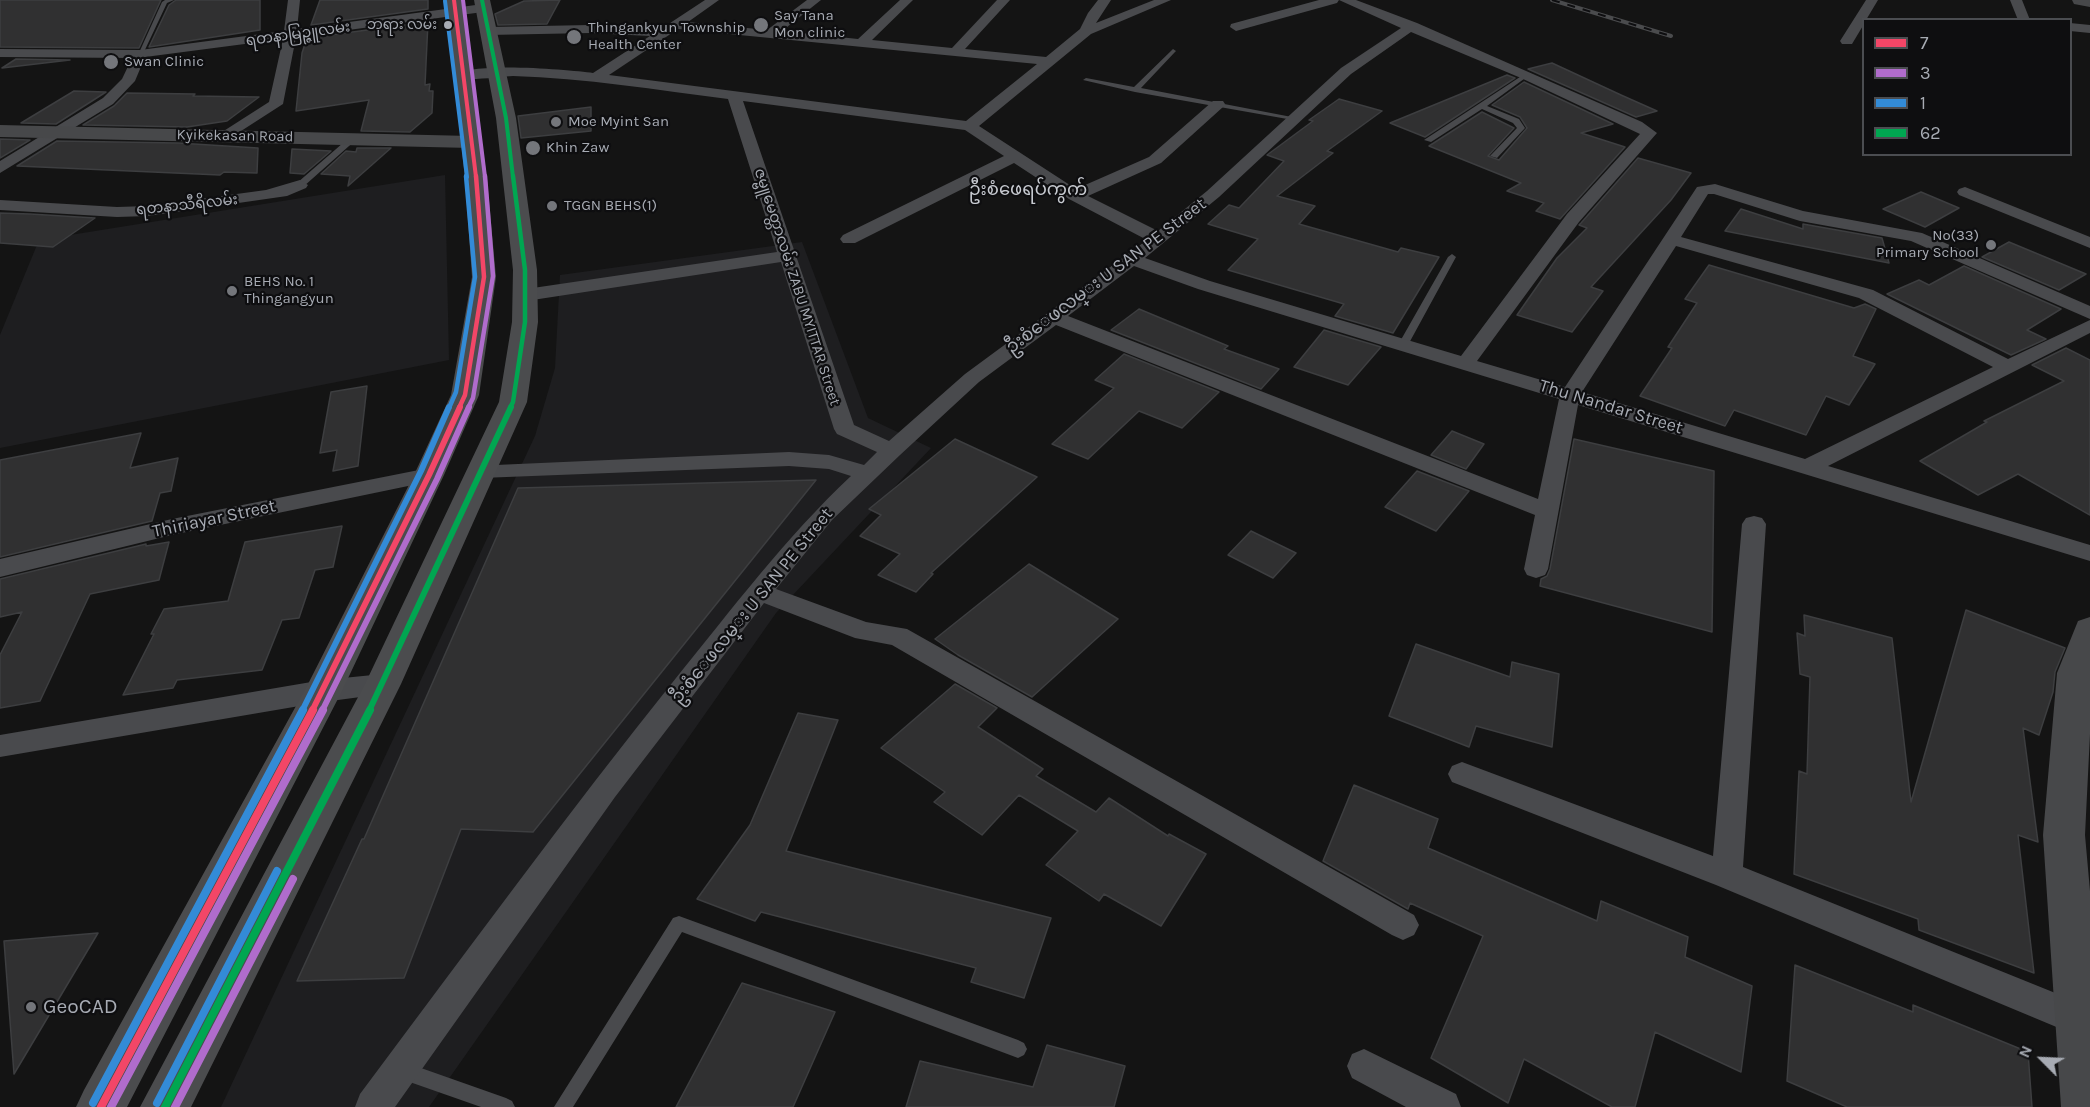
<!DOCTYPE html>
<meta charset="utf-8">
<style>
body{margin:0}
#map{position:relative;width:2090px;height:1107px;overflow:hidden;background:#141414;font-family:Karla,sans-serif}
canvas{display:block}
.legend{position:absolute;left:1862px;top:18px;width:210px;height:138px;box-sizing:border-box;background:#0e0e10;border:2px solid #4b4d51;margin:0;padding:8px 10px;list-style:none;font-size:18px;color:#a7abb3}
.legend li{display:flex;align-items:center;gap:12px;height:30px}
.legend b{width:30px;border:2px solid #4b4d51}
.north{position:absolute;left:2012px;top:1029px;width:60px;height:60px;-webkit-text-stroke:4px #0e0e10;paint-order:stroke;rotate:294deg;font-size:16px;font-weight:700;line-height:24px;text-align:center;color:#a7abb3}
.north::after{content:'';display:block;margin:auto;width:21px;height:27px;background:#a7abb3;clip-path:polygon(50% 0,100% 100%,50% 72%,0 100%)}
</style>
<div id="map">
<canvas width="2090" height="1107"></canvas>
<ul class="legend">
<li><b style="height:8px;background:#f34667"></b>7</li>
<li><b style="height:8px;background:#b06ccc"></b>3</li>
<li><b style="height:8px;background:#338bd7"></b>1</li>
<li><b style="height:8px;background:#00a651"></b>62</li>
</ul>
<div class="north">N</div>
</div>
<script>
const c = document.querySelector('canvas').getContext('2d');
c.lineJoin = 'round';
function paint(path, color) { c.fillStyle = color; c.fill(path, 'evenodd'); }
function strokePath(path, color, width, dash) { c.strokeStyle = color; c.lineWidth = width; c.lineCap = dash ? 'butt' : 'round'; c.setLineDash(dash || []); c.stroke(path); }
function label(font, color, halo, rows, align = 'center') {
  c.font = font + ' Karla,"Noto Sans Myanmar",sans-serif'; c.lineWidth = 4.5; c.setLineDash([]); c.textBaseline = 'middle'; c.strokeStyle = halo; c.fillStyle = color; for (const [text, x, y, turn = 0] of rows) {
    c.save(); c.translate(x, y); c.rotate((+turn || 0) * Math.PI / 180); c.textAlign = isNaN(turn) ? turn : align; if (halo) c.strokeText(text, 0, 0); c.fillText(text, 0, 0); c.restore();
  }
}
const built = new Path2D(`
 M 445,175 L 449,360 L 0,448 L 0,335 L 39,240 Z
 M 802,242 L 868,418 L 931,448 L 776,613 L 429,1107 L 221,1107 L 535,436 L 555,368 L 560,275 Z`);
const building = new Path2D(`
 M 0,0 L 161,0 L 139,48 L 0,47 Z
 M 176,0 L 260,0 L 260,30 L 149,47 L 169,5 Z
 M 320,0 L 428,0 L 428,9 L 311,25 Z
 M 560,0 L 547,24 L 498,25 L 495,14 L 524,1 Z
 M 428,22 L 425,85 L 430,84 L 429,91 L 433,91 L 432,113 L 410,132 L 361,131 L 369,100 L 296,111 L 302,53 L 307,38 Z
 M 16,59 L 70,60 L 2,68 Z
 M 1552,63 L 1621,95 L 1657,111 L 1636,117 L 1528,69 Z
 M 1507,75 L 1515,78 L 1425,137 L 1390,123 Z
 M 1524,82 L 1613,124 L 1581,133 L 1625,147 L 1560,219 L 1536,211 L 1544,203 L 1507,191 L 1521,183 L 1429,146 L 1482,112 L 1514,128 L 1488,156 L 1499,160 L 1527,128 L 1520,117 L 1492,105 Z
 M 74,91 L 106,92 L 56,124 L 21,123 Z
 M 127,93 L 195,94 L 193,96 L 259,97 L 227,121 L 187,127 L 83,125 L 114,106 Z
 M 1339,99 L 1382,111 L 1327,151 L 1333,153 L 1277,196 L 1315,206 L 1299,224 L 1398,252 L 1401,248 L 1439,257 L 1393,333 L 1335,316 L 1344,304 L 1228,270 L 1258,239 L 1208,224 L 1229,205 L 1239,208 L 1284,161 L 1267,155 L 1313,121 L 1309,120 Z
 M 591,107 L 591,131 L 521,138 L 518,116 Z
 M 0,139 L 30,140 L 0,158 Z
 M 57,141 L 178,143 L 258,148 L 257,173 L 224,172 L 220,175 L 17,166 Z
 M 357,148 L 391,148 L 348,186 L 350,176 L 321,174 L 346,151 L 356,152 Z
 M 292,149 L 331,151 L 304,174 L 290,173 Z
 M 1638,158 L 1691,173 L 1671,200 L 1591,287 L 1603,291 L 1572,332 L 1517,315 L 1557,258 L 1587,228 L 1579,225 L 1581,223 Z
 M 1921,192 L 1959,208 L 1925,227 L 1883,209 Z
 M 1741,209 L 1803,229 L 1803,224 L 1882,238 L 1889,263 L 1725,231 Z
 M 0,213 L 30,214 L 95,218 L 53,247 L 0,243 Z
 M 2009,242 L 2086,274 L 2059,290 L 1982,257 Z
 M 1709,265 L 1854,308 L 1865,304 L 1876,309 L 1853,356 L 1875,364 L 1849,405 L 1826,396 L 1806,435 L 1734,410 L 1725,426 L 1640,396 L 1672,348 L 1668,347 L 1697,303 L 1685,299 Z
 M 1964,266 L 2061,309 L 2027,330 L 2046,339 L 2011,355 L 1887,294 L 1919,280 L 1929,285 Z
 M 1139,309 L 1228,346 L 1224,349 L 1279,369 L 1261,389 L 1111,330 Z
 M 1324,330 L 1381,347 L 1348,385 L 1294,367 Z
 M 2066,348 L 2090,360 L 2090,515 L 2018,474 L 1978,495 L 1920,461 L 1987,422 L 1984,421 L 2064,381 L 2032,365 Z
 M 1124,354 L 1219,392 L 1182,428 L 1139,411 L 1088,459 L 1052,444 L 1114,388 L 1095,380 Z
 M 367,386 L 358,466 L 333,471 L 337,450 L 320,453 L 331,392 Z
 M 1452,431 L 1484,444 L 1466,469 L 1431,455 Z
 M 141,433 L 130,468 L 178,458 L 171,491 L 160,493 L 152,521 L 0,557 L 0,460 Z
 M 955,439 L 1037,477 L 931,573 L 933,574 L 916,592 L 878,575 L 900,554 L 860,536 L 881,515 L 869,509 Z
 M 1574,439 L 1714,471 L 1712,632 L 1540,586 L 1541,579 L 1547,576 L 1550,569 Z
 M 1417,471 L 1469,491 L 1436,531 L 1385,507 Z
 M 816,480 L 533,832 L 461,829 L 404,978 L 297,981 L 362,839 L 364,839 L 518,488 Z
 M 342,526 L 333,567 L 315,570 L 299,618 L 282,620 L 262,670 L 177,680 L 173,688 L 123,695 L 154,634 L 151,634 L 164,609 L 228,601 L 245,542 Z
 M 1251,531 L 1296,553 L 1273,578 L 1228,555 Z
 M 169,542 L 159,580 L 90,594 L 40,701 L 0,708 L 0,655 L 22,612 L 0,617 L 0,579 L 146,544 L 146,546 Z
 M 1029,564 L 1118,619 L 1032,697 L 958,655 L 935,639 Z
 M 1966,610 L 2065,648 L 2055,672 L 2053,692 L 2039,735 L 2023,728 L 2038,842 L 2018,835 L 2034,973 L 1919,930 L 1918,919 L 1794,874 L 1799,771 L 1807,774 L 1810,677 L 1800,674 L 1797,633 L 1805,636 L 1804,615 L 1892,638 L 1911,802 Z
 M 1416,644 L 1510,677 L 1512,662 L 1559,674 L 1552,747 L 1476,726 L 1469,747 L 1389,716 Z
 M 955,684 L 997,708 L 978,727 L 1043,769 L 1036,776 L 1096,812 L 1109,798 L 1168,836 L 1169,834 L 1206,854 L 1161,926 L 1104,894 L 1099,901 L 1046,865 L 1078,831 L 1019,795 L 982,835 L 934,802 L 945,792 L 881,748 Z
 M 798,713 L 838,720 L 786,851 L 1051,918 L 1024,998 L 971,982 L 976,968 L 761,912 L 755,921 L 697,899 L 750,825 Z
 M 1354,785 L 1438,819 L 1428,848 L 1597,921 L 1601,901 L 1688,937 L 1685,957 L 1752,986 L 1741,1072 L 1655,1032 L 1635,1107 L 1612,1107 L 1524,1059 L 1508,1103 L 1431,1058 L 1483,936 L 1410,903 L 1408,909 L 1323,861 Z
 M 98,933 L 14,1074 L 4,941 Z
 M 1795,965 L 1913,1012 L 1913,1005 L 2028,1052 L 2032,1107 L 1847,1107 L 1787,1081 Z
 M 742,983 L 835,1012 L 793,1107 L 676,1107 Z
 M 1047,1045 L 1125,1066 L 1114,1107 L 906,1107 L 920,1061 L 1033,1087 Z`);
const lane = new Path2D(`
 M 165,0 L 174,0 L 167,3 L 143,54 L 138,55 L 162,2 Z
 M 1173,49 L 1176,51 L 1175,52 L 1141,88 L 1297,118 L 1293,120 L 1135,92 L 1083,80 L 1086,78 L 1134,87 Z
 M 1526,73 L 1529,75 L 1528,76 L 1487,106 L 1519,119 L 1525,128 L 1497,158 L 1490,156 L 1517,128 L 1513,123 L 1482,109 L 1431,142 L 1424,140 Z
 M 351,136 L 358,138 L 303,187 L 297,187 L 297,183 Z
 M 1452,254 L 1456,257 L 1408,345 L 1406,347 L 1400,347 L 1398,345 L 1448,257 Z
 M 679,916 L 1018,1040 L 1024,1043 L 1027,1049 L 1024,1055 L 1018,1058 L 682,932 L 573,1107 L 554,1107 L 673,918 Z
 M 404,1062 L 506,1098 L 512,1101 L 515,1107 L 481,1107 L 404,1080 L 398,1077 L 395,1071 L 398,1065 Z`);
const street = new Path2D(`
 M 288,0 L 300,0 L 297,29 L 483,4 L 489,8 L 483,12 L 296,37 L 283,104 L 224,142 L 216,137 L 219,134 L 269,102 L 283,39 L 145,57 L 135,81 L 113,104 L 0,173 L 0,161 L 103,98 L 122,79 L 132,58 L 0,57 L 0,49 L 140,50 L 284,31 Z
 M 705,0 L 719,0 L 688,22 L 767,30 L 807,0 L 821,0 L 782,31 L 858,39 L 900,0 L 913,0 L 872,40 L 952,48 L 997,0 L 1010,0 L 965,49 L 1046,57 L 1080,29 L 1088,13 L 1098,0 L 1111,0 L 1096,23 L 1154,0 L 1171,0 L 1091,34 L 979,126 L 1076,189 L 1149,157 L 1213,101 L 1223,101 L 1225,104 L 1223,107 L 1161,163 L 1088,196 L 1158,231 L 1207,191 L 1341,68 L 1401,28 L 1339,0 L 1337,3 L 1236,31 L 1230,27 L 1231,24 L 1319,0 L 1356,0 L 1417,23 L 1642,122 L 1657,133 L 1579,222 L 1477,361 L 1565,387 L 1697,187 L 1715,184 L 1803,211 L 1922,233 L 2090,306 L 2090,319 L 1911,241 L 1800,221 L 1714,194 L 1708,194 L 1681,237 L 1873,290 L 2008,359 L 2090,320 L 2090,333 L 1828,466 L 2090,545 L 2090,561 L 1578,405 L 1548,569 L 1545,575 L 1536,578 L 1527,575 L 1524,569 L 1535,515 L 1056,325 L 979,382 L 900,455 L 832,520 L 776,589 L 866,622 L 907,629 L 1414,915 L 1419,925 L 1414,935 L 1403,940 L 1392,935 L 892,645 L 855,638 L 764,603 L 615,797 L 395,1107 L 355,1107 L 360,1094 C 464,955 567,814 676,678 C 732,609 786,537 851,476 L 829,469 L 789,466 L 481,478 L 473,476 L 470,471 L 473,466 L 789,452 L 829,455 L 864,465 L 877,452 L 837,434 L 834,429 L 781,262 L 526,301 L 519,299 L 517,295 L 519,291 L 526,289 L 777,252 L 728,99 C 657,90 585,78 513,76 C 501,76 462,83 455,76 C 470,61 570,70 593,73 L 650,36 L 590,33 L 488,35 L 482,31 L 488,27 L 590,25 L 661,29 ZM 678,29 L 1037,64 L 966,121 L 609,75 ZM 1411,32 L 1521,78 L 1640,134 L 1567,214 L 1461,356 L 1210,281 L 1145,258 L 1219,197 L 1351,74 ZM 743,101 L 965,130 L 1004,156 L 843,235 L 840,239 L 843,243 L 855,243 L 1014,163 L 1069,199 L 1147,240 L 965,374 L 889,441 L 854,425 ZM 1676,246 L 1859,298 L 1993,367 L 1805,459 L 1582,392 ZM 1134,266 L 1198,289 L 1559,399 L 1538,499 L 1068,316 Z
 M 1866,0 L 1878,0 L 1866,20 L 1864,20 L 1864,24 L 1852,44 L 1842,44 L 1840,41 Z
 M 2010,0 L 2022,0 L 2030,20 L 2018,20 Z
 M 2070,23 L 2090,25 L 2090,33 L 2070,31 Z
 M 300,180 L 308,185 L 306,188 L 287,196 L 148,216 L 117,217 L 0,210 L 0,200 L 117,207 L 148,206 L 266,190 Z
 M 1965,187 L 2090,237 L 2090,248 L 1959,195 L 1957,192 L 1959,189 Z
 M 429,468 L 437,470 L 440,475 L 437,480 L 172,535 L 0,577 L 0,559 L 172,519 Z
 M 1754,516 L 1762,518 L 1766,524 L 1743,867 L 2090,1007 L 2090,1041 L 1716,885 L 1452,782 L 1448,774 L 1452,766 L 1462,762 L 1713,856 L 1742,524 L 1746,518 Z
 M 383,674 L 392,677 L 396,684 L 392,691 L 383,694 L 323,702 L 0,757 L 0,735 L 323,680 Z
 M 1364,1049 L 1456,1094 L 1461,1107 L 1406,1107 L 1352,1078 L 1347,1066 L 1352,1054 Z`);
const secondary = new Path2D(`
 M 2072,0 L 2090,0 L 2090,7 L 2074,4 Z
 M 0,125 L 471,136 L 478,138 L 481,142 L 478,146 L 471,148 L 0,137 Z
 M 2090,617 L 2090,734 L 2085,835 L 2090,891 L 2090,1107 L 2061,1107 L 2043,835 L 2057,673 L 2078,621 Z`);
const primary = new Path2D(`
 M 446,0 L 462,0 L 487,179 L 496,277 L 479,395 L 444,475 L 342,691 L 127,1107 L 76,1107 L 84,1090 L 307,686 L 414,475 L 451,395 L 472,277 L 465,179 Z
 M 474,0 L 490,0 L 516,118 L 537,270 L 538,322 L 527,402 L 401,684 L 191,1107 L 140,1107 L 365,684 L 499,402 L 512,322 L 513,270 L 496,118 Z`);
const rail = new Path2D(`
 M 1552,0 L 1671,36`);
const bus1Far3 = new Path2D(`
 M 454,0 L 476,177`);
const bus1Far2 = new Path2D(`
 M 459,408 L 465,395 L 484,277 L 476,176`);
const bus1Far1 = new Path2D(`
 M 312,711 L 429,475 L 460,407`);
const bus1 = new Path2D(`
 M 101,1107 L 313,710`);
const bus2Far3 = new Path2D(`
 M 463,0 L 485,177`);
const bus2Far2 = new Path2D(`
 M 468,408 L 473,398 L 493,276 L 485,176`);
const bus2Far1 = new Path2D(`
 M 322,711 L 437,479 L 469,407`);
const bus2 = new Path2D(`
 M 111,1107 L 323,710
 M 175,1107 L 293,879`);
const bus3Far3 = new Path2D(`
 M 445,1 L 467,177`);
const bus3Far2 = new Path2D(`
 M 449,408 L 456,392 L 475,277 L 466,176`);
const bus3Far1 = new Path2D(`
 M 302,711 L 421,471 L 449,407`);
const bus3 = new Path2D(`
 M 93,1103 L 303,710
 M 157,1103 L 277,871`);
const bus4Far3 = new Path2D(`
 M 482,0 L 506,118 L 513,177`);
const bus4Far2 = new Path2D(`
 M 510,408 L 513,402 L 525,322 L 525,270 L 513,176`);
const bus4Far1 = new Path2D(`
 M 369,711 L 511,407`);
const bus4 = new Path2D(`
 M 165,1107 L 370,710`);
const markers = [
 [448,25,5,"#a7abb3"],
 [761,25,8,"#74767b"],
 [574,37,8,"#74767b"],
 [111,62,8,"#74767b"],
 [556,122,6,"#74767b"],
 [533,148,8,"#74767b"],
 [552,206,6,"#74767b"],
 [1991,245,6,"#74767b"],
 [232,291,6,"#74767b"],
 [31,1007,6,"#74767b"]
];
const farBusnames = [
 ["ဘုရား လမ်း",437,25]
];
const farPoinames = [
 ["Say Tana",774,16],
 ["Mon clinic",774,33],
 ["Thingankyun Township",588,28],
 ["Health Center",588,45],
 ["Swan Clinic",124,62],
 ["Moe Myint San",568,122],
 ["Khin Zaw",546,148],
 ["TGGN BEHS(1)",564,206],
 ["No(33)",1979,236,"right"],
 ["Primary School",1979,253,"right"],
 ["BEHS No. 1",244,282],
 ["Thingangyun",244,299]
];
const farStreetnames = [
 ["ရတနာမြဉ္ဇူလမ်း",298,34,-8],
 ["Kyikekasan Road",235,136,1],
 ["ရတနာသီရိလမ်း",187,205,-6],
 ["ဇမ္ဗူမေတ္တာလမ်း ZABU MYITTAR Street",797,287,72]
];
const farQuarternames = [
 ["ဦးစံဖေရပ်ကွက်",1028,190]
];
const streetNames = [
 ["ဦးစံေဖလမ္း U SAN PE Street",1106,276,-37],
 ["Thu Nandar Street",1611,407,17],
 ["Thiriayar Street",214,519,-12],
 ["ဦးစံေဖလမ္း U SAN PE Street",752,606,-51]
];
const nearPoinames = [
 ["GeoCAD",43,1007]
];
paint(built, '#1e1e20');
paint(building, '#303031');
strokePath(building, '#3d3e40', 1.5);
paint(lane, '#494a4d');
paint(street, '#494a4d');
paint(secondary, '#47484a');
paint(primary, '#4b4c4e');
strokePath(rail, '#4a4b4d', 4);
strokePath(rail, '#0e0e10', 2, [8]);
strokePath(bus1Far3, '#f34667', 4);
strokePath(bus1Far2, '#f34667', 4.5);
strokePath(bus1Far1, '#f34667', 6);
strokePath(bus1, '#f34667', 8);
strokePath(bus2Far3, '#b06ccc', 4);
strokePath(bus2Far2, '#b06ccc', 4.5);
strokePath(bus2Far1, '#b06ccc', 6);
strokePath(bus2, '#b06ccc', 8);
strokePath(bus3Far3, '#338bd7', 4);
strokePath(bus3Far2, '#338bd7', 4.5);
strokePath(bus3Far1, '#338bd7', 6);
strokePath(bus3, '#338bd7', 8);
strokePath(bus4Far3, '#00a651', 4);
strokePath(bus4Far2, '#00a651', 4.5);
strokePath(bus4Far1, '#00a651', 6);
strokePath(bus4, '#00a651', 8);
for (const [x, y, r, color] of markers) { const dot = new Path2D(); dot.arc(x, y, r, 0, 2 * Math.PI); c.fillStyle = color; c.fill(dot); strokePath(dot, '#0e0e10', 2); }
label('14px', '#a7abb3', '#0e0e10', farBusnames, 'right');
label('15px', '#a7abb3', '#0e0e10', farPoinames, 'left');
label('15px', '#a7abb3', '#0e0e10', farStreetnames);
label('18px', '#c7cad0', '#0e0e10', farQuarternames);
label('18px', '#a7abb3', '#0e0e10', streetNames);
label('21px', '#a7abb3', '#0e0e10', nearPoinames, 'left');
</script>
